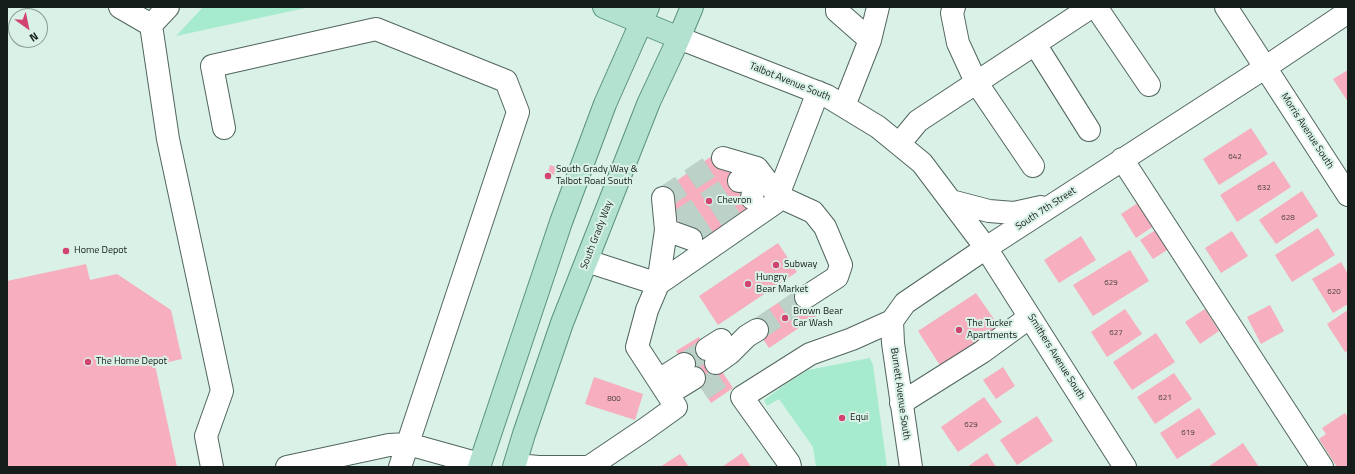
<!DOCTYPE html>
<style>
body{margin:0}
#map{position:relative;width:1355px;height:474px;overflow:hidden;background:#d9f1e6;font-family:"Titillium Web",sans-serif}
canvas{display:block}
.frame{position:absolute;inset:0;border:8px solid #151e1a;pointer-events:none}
.north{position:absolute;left:8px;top:8px;width:40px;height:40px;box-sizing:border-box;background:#d9f1e6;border:1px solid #8b9d94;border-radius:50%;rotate:147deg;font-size:11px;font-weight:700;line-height:16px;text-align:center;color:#151e1a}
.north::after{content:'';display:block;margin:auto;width:14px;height:18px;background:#d14472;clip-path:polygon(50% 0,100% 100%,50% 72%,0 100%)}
</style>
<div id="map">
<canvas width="1355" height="474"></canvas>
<div class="frame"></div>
<div class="north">N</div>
</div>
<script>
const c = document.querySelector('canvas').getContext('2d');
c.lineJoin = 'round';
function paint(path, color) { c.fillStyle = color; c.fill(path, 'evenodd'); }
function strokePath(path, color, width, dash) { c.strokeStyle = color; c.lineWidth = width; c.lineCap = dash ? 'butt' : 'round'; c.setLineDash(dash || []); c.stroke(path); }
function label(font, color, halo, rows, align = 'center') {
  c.font = font + ' "Titillium Web",sans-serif'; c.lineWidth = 4; c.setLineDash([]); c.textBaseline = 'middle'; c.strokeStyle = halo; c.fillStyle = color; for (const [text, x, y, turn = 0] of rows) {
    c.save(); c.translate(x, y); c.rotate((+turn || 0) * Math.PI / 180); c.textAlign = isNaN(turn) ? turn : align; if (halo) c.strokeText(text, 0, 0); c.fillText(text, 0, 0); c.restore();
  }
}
const green = new Path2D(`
 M 203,7 L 310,7 L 176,36 Z
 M 870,358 L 873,365 L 887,467 L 816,467 L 813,447 L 779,399 L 767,406 L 764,400 L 786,384 L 808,370 Z`);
const building = new Path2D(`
 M 1348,70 L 1348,102 L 1333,79 Z
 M 1251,128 L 1268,154 L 1219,185 L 1203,159 Z
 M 719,151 L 756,204 L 696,246 L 659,193 Z
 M 1274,161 L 1291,187 L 1237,222 L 1220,195 Z
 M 550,165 L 556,167 L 554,175 L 548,173 Z
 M 1302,191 L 1318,216 L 1276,244 L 1259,220 Z
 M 1144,199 L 1160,222 L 1136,238 L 1121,214 Z
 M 1162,226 L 1175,245 L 1153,259 L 1140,240 Z
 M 1318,228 L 1335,255 L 1292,282 L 1275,255 Z
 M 1232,231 L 1248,256 L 1221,273 L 1205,248 Z
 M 1081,236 L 1096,260 L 1059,283 L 1044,260 Z
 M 778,243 L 797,272 L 718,325 L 699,296 Z
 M 1130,250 L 1149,281 L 1093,316 L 1073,285 Z
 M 1341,262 L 1348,274 L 1348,304 L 1333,313 L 1312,279 Z
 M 86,264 L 90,280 L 117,274 L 171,310 L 182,359 L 155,365 L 177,467 L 7,467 L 7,281 Z
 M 800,288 L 818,315 L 769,348 L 751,321 Z
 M 976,293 L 1000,328 L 941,367 L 918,331 Z
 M 1270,305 L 1284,331 L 1261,344 L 1247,317 Z
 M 1125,309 L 1142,334 L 1107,357 L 1091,332 Z
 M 1205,309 L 1219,331 L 1200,344 L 1185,322 Z
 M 1348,310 L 1348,351 L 1345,352 L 1327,324 Z
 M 1156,333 L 1175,362 L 1132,390 L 1113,362 Z
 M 699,337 L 733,388 L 711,403 L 676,351 Z
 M 1003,367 L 1015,386 L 996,399 L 983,380 Z
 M 1174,373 L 1192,399 L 1155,424 L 1137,397 Z
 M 594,377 L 643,394 L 635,420 L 585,404 Z
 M 984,397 L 1002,422 L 958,452 L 941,427 Z
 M 1199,408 L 1216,434 L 1177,459 L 1160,433 Z
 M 1345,413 L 1348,417 L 1348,467 L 1337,467 L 1319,439 L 1326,434 L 1322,428 Z
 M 1037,416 L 1053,441 L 1017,465 L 1000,440 Z
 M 1243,443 L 1259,467 L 1208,467 Z
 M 742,453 L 751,467 L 722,467 Z
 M 987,453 L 996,467 L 967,467 Z
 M 680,454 L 689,467 L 660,467 Z`);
const minorTunnel = new Path2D(`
 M 663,198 L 723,158
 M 679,221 L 739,181
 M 691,239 L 752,198
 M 757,330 L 806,297
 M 684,364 L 707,349
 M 702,390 L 724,375`);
const minor = new Path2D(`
 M 120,7 L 151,25 L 168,139 L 222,391 L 206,436 L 212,467
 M 837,7 L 837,11 L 870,40
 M 954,7 L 952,13 L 958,43 L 976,82 L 1033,166
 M 1096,7 L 1149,85
 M 1226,7 L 1348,195
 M 151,25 L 168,7
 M 679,38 L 827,96 L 878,127 L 922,163 L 986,248 L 1125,467
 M 1035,44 L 1089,130
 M 844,106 L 870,40 L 878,7
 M 224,128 L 212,66 L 376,29 L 506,81 L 518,112 L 400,467
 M 899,144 L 918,121 L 1091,7
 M 723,158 L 757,168 L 752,198
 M 1122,159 L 1322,467
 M 739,181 L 757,168 L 778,196 L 813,212 L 825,227 L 841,265 L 837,277 L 806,297
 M 951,201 L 989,211 L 1014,213 L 1041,207
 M 666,230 L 691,239
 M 658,284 L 775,203 L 818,92
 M 658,284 L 666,230 L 663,198
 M 892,321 L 893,343 L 911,467
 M 707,349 L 721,340
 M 716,363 L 730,353 L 747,336 L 757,330
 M 659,380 L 684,364
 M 668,394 L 694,378
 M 901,403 L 982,352 L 1030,317
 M 515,465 L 539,467 L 589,467 L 644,430 L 676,407 L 637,347 L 647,310 L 658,284 L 587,261
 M 287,467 L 389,445 L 408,444 L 480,464
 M 790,467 L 789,463 L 742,397 L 810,354 L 852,339 L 892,321 L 905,303 L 986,248 L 1266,67 L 1348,12`);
const major = new Path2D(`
 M 604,7 L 679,38
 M 479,467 L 561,222 L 605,104 L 648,7
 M 514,467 L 524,434 L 562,323 L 649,102 L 679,38 L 692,7`);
const markers = [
 [548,176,4,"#d14472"],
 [709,201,4,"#d14472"],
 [66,251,4,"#d14472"],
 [776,265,4,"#d14472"],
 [748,284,4,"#d14472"],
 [785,318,4,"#d14472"],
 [959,330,4,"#d14472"],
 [88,362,4,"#d14472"],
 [842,418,4,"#d14472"]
];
const numberNames = [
 ["642",1235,157],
 ["632",1264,188],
 ["628",1288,218],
 ["629",1111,283],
 ["620",1334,292],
 ["627",1116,333],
 ["621",1165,398],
 ["800",614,399],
 ["629",971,425],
 ["619",1188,433]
];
const streetNames = [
 ["Talbot Avenue South",790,82,22],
 ["Morris Avenue South",1307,131,57],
 ["South 7th Street",1046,209,-33],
 ["South Grady Way",597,235,-69],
 ["Smithers Avenue South",1056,357,58],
 ["Burnett Avenue South",900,394,82]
];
const poiNames = [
 ["South Grady Way &",556,170],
 ["Talbot Road South",556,182],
 ["Chevron",717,201],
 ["Home Depot",74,251],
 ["Subway",784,265],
 ["Hungry",756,278],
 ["Bear Market",756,290],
 ["Brown Bear",793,312],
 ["Car Wash",793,324],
 ["The Tucker",967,324],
 ["Apartments",967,336],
 ["The Home Depot",96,362],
 ["Equi",850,418]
];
paint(green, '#a7ebce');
paint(building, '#f7aebe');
strokePath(minorTunnel, '#bcd1c7', 22, [22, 11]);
strokePath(minor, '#51665d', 24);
strokePath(major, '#5b927c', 24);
strokePath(minor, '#fff', 22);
strokePath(major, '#b3e3d0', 22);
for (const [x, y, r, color] of markers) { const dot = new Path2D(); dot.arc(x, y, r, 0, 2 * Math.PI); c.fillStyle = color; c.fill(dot); strokePath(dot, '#d9f1e6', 1.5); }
label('8px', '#4e4243', null, numberNames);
label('10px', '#151e1a', '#d9f1e6', streetNames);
label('10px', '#151e1a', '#d9f1e6', poiNames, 'left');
</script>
